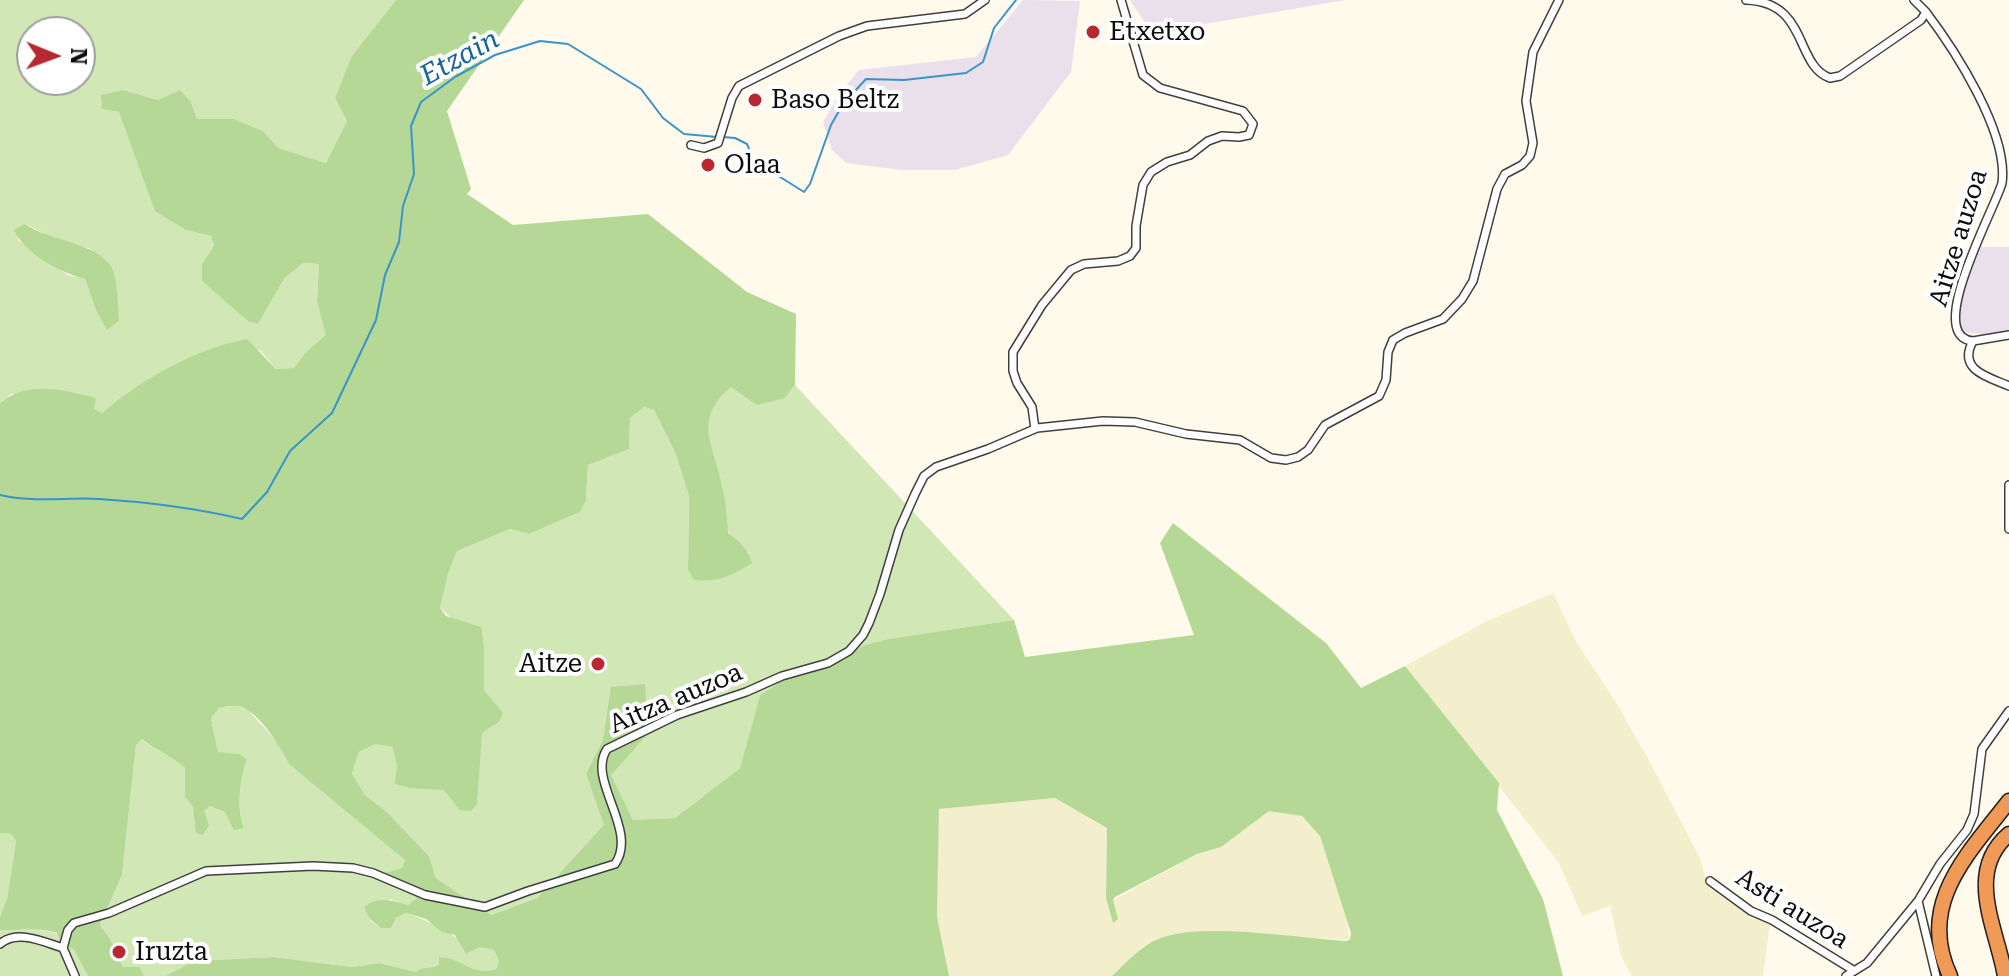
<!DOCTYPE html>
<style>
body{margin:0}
#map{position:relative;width:2009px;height:976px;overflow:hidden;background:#fffaeb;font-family:"Roboto Serif",serif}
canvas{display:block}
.north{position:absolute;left:16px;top:16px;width:80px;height:80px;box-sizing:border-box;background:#fff;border:2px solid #9e9e9e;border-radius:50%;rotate:91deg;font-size:22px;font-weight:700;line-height:32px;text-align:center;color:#0c0c0c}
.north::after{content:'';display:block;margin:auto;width:28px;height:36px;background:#b82832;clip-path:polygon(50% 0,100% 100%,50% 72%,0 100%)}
</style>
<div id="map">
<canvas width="2009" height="976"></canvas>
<div class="north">N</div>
</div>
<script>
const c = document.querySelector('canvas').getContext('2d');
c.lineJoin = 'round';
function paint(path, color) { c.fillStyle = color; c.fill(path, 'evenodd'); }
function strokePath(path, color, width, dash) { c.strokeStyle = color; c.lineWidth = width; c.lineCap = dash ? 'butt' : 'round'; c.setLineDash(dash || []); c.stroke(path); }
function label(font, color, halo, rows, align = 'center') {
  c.font = font + ' "Roboto Serif",serif'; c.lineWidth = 8; c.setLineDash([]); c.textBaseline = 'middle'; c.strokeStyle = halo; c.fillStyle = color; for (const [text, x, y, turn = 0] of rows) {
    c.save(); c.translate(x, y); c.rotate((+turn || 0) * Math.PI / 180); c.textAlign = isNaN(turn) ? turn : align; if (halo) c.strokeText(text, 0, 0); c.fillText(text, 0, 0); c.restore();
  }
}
const industrial = new Path2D(`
 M 1023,0 L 1080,1 L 1071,72 L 1008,155 L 955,170 L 901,170 L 846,163 L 832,150 L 823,122 L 841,92 L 859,70 L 976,57 Z
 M 1130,0 L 1346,0 L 1152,33 Z
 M 1980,247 L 2009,247 L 2009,332 L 1989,335 L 1960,332 L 1959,305 L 1967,274 Z`);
const farmland = new Path2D(`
 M 1553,593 L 1576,641 L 1617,704 L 1653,768 L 1700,858 L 1708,887 L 1745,912 L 1770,923 L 1763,976 L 1632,976 L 1621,956 L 1610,906 L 1582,916 L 1559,863 L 1405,666 L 1487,621 Z
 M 1055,798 L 1107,828 L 1106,898 L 1113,900 L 1197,854 L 1221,847 L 1269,810 L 1302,816 L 1320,836 L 1345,910 L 1350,940 L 1203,931 L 1162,938 L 1144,946 L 1112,976 L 949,976 L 937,918 L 939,809 Z`);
const green = new Path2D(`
 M 0,0 L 396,0 L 351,57 L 335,98 L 347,121 L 326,163 L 277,148 L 263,131 L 234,119 L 197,119 L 191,102 L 158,100 L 123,90 L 102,109 L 119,112 L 131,140 L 186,230 L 211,236 L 214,246 L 202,264 L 203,281 L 249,322 L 258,324 L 284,279 L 303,263 L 319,264 L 317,301 L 327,336 L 306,352 L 294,368 L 276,369 L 260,350 L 115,402 L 102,413 L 94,409 L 95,398 L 11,394 L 0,403 ZM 32,32 L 80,32 L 80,80 L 32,80 ZM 25,224 L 57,240 L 91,249 L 96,310 L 85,279 L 68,275 L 18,240 Z
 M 795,385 L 1014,620 L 888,639 L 862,646 L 825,668 L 788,677 L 760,695 L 740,768 L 675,818 L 633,820 L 610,775 L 648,734 L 612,687 L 603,740 L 586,774 L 605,825 L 537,898 L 491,915 L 436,878 L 429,856 L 387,812 L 365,795 L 352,775 L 359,752 L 375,744 L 392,747 L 397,766 L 430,788 L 444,790 L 482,733 L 499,722 L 484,690 L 484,647 L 440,608 L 448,574 L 457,551 L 510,529 L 529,534 L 580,512 L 586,501 L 588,465 L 629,449 L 630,418 L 644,407 L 654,410 L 675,452 L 689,496 L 688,569 L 749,554 C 744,546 731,539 728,531 C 723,519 726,501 723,488 C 715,446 690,421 731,387 L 785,398 Z
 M 236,705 L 248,710 L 280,745 L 289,764 L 363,822 L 405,860 L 402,868 L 386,873 L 409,885 L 416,898 L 408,905 L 390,899 L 370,920 L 381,928 L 391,928 L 396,918 L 406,913 C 421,918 453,932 462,943 L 494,950 L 499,961 L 496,969 C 468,976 463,957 439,957 L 439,964 L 416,972 L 380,963 L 352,967 L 274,957 L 194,961 L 165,976 L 144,976 L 140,967 L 123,967 L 110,939 L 100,926 L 122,875 L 136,745 L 141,739 C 156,751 172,756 185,768 L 185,797 L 204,811 L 210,805 L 225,812 L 244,828 C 236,805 240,782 247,759 L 240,754 L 218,753 L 211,717 L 219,708 Z
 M 0,833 L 11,834 L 16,841 L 7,899 L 0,917 Z
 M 0,930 C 18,931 41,927 57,934 L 60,942 L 74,950 L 88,976 L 0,976 Z`);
const forest = new Path2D(`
 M 396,0 L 524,0 L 447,111 L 471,189 L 467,194 L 513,225 L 648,214 L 747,292 L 796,314 L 795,385 L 785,398 L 757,405 L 731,387 C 690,422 716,447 723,489 C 726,503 727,518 728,533 C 740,542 748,549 752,563 C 736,574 712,585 693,579 L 688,569 L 689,496 L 675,452 L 654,410 L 644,407 L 630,418 L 629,449 L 588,465 L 586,501 L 580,512 L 529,534 L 510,529 L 457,551 L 448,574 L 440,608 L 446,616 L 481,627 L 484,647 L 484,690 L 503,713 L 499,722 L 482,733 L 477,804 L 471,811 L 460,810 L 444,790 L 410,788 L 395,784 L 397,766 L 392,747 L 375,744 L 359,752 L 352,774 L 365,795 L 387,812 L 429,856 L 436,878 L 491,915 L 537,898 L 604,825 L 586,774 L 603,740 L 611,687 L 645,684 L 648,734 L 611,775 L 633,820 L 675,818 L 740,768 L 760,695 L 788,677 L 825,668 L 862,646 L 888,639 L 1014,620 L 1025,657 L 1194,635 L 1160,543 L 1173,523 L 1326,643 L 1361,688 L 1405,666 L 1499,783 L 1497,810 L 1543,899 L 1563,976 L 1112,976 C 1127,962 1141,945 1161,938 C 1203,922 1298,938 1346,941 L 1350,940 L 1351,933 L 1320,836 L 1302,816 L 1269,811 L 1221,847 L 1197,854 L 1115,897 L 1113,900 L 1118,919 L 1113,923 L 1106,898 L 1107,828 L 1055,798 L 939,809 L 937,917 L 949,976 L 165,976 L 194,961 L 274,957 L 352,967 L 380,963 L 416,972 C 423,966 432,969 439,964 L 439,957 C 463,957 469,976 496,969 L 499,961 L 494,950 L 479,947 L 466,954 L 455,935 L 442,932 L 426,919 L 406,913 L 396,918 L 391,928 L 381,928 L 370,919 L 364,907 C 378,896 392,900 408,905 L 416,898 L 409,885 L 385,873 L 402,868 L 405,860 L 289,764 C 281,747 258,710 238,706 C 232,705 225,707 219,708 L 211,718 L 218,752 L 240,754 L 247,759 C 240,783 236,805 244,828 L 234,830 L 225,812 L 210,806 L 204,811 L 209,825 L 203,835 L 196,833 L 193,807 L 185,797 L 185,768 C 172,756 156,751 142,739 L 136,745 L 122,875 L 100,925 L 110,939 L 123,967 L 140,967 L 144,976 L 88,976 L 74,950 L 60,942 L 57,933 C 41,927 18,931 0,930 L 0,917 L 7,899 L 16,841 L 11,834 L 0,833 L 0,403 C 28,380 64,390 96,398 L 94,409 L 102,413 C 140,380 197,348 247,339 L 276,369 L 294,368 L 306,352 L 326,335 L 317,301 L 319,264 L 303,263 L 284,279 L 258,324 L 249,322 L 202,281 L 202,264 L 214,246 L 211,236 L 186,230 L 155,211 L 119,112 L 102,109 L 101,95 L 123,90 L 158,100 L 180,90 L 191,102 L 197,119 L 234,119 L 263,131 L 278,148 L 326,163 L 347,121 L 335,98 L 351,57 Z
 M 25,224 C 49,241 94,242 110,265 C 118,276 118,307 119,321 L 107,330 L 96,310 L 85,279 C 61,273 25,254 14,230 Z`);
const stream = new Path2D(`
 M 723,137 L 735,138 L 747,144 L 756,166 L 777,175 L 804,192 L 810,184 L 831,125 L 843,104 L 866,79 L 904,80 L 966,73 L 983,62 L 994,28 L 1016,0
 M 0,495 C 33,503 66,497 99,499 C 147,502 195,508 242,519 L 267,492 L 290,451 L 332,413 L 376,320 L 385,275 L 399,242 L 403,206 L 414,174 L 411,126 L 421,102 L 455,77 L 495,55 L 540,41 L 568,44 L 641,89 L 663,118 L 684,134 L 717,137`);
const minor = new Path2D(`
 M 1746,0 C 1809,2 1794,65 1830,78 L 1840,76 L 1921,20 L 1926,12 L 1914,0
 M 1926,12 C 1954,49 2009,133 2002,183 C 1995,209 1923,337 1973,341
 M 691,145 L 704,148 L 718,143 L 732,98 L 739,86 L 839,36 L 867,26 L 965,14 L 985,0
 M 2009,335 L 1973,341 C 1957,370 1988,377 2009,386
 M 1035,429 L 1032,407 L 1017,383 L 1013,371 L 1013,352 L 1042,305 L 1071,270 L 1084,264 L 1118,261 L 1130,256 L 1136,248 L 1136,226 L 1143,185 L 1151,172 L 1167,162 L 1190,155 L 1208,141 L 1222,136 L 1239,137 L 1249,135 L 1253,124 L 1243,111 L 1160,88 L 1143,75 L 1121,0
 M 2009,485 L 2009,529
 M 1710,881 L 1751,911 L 1772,920 L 1853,970
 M 0,944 C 17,929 44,942 63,948
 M 75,976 L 63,948 L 68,930 L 74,923 L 109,913 L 206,871 L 313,866 L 353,868 L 373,873 L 425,895 L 485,907 L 528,891 L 615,864 C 639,830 586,780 607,749 L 677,715 L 746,692 L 782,676 L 828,663 L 849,651 L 863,635 L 869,623 L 880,594 L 899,530 L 915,494 L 924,476 L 936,467 L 988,449 L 1037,428 L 1103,421 L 1135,422 L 1186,434 L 1240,440 L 1271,458 L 1286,460 L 1298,457 L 1308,450 L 1325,425 L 1379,396 L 1386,380 L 1388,352 L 1393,340 L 1405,333 L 1443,319 L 1462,299 L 1473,281 L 1497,189 L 1505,174 L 1522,165 L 1530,156 L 1533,143 L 1526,101 L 1533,52 L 1559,0
 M 1846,976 L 1867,963 L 1918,901
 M 1936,976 L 1918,901 L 1940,864 L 1967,830 L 1974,814 L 1982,749 L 2009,711`);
const motorway = new Path2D(`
 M 1950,976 C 1916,904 1968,854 2009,801
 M 2005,976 C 1997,929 1964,872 2009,834`);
const markers = [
 [1093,32,8,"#b82832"],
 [755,100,8,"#b82832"],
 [708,165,8,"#b82832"],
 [598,664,8,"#b82832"],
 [119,952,8,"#b82832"]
];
const poiNames = [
 ["Etxetxo",1109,32],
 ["Baso Beltz",771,100],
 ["Olaa",724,165],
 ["Aitze",582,664,"right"],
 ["Iruzta",135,952]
];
const streetNames = [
 ["Aitze auzoa",1959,238,-73],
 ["Aitza auzoa",676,699,-23],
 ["Asti auzoa",1792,909,32]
];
const waterNames = [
 ["Etzain",460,58,-29]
];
paint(industrial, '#e9e0eb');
paint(farmland, '#f3efcc');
paint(green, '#d1e8b6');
paint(forest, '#b5d896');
strokePath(stream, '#3a94ca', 2);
strokePath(minor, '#3f3f3f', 10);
strokePath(motorway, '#1d1d1d', 17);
strokePath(minor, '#fff', 7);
strokePath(motorway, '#f19957', 14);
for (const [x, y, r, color] of markers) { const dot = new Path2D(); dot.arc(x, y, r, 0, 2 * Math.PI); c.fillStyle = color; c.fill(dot); strokePath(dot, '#fff', 3); }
label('26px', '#0c0c0c', '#fff', poiNames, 'left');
label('26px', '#0c0c0c', '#fff', streetNames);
label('italic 28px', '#19659a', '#fff', waterNames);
</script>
